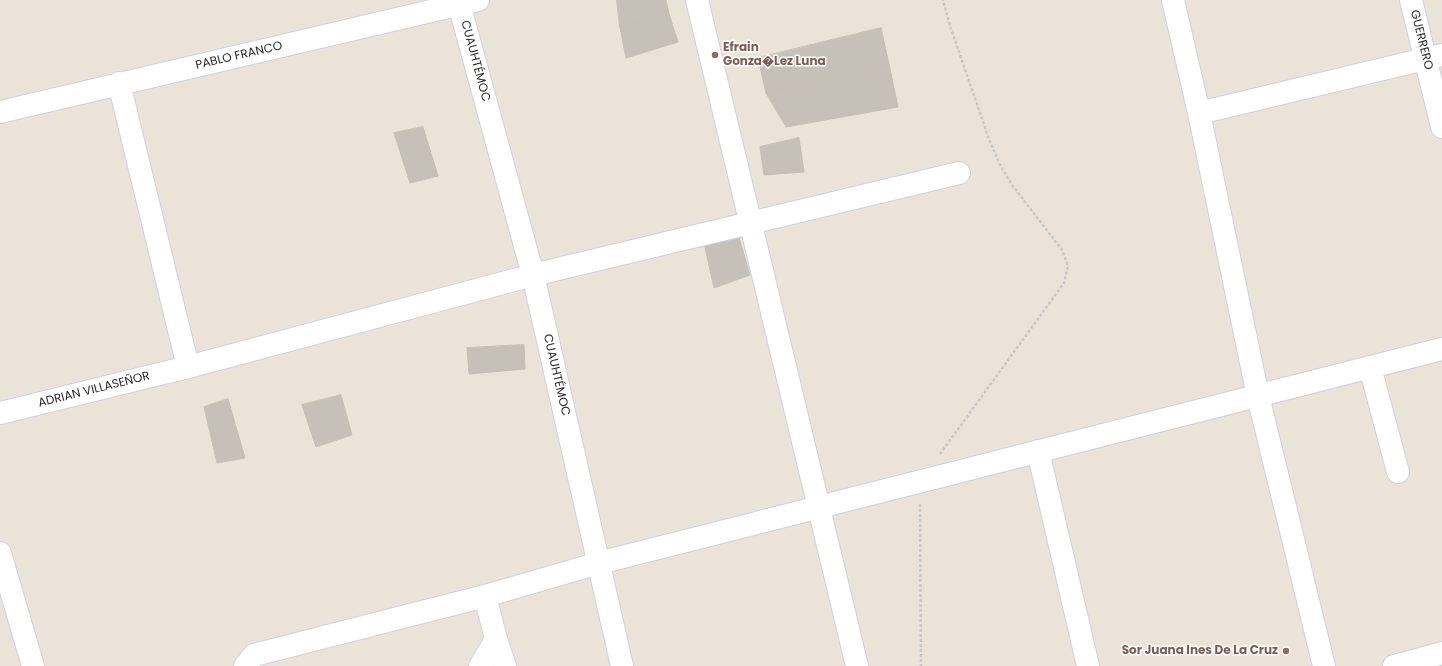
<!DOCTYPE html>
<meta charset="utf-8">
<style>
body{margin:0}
canvas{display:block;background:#ebe3d8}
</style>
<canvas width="1442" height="666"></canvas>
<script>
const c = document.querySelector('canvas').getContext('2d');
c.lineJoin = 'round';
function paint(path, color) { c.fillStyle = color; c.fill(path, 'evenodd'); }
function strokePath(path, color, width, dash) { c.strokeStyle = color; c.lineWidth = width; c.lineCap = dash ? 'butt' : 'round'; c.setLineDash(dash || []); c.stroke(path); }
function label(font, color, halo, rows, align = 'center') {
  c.font = font + ' Poppins,sans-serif'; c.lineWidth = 3; c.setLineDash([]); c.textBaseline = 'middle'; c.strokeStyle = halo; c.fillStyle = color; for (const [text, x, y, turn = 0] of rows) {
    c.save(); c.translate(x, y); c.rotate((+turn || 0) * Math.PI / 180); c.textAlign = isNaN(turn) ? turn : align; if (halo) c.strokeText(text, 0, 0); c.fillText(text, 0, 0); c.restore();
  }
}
const building = new Path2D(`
 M 617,0 L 666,0 L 669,14 L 620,27 Z
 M 669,14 L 678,42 L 626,58 L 620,27 Z
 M 881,28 L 889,64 L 766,93 L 758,58 Z
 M 889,64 L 898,107 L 786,127 L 766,93 Z
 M 423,127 L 438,176 L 410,183 L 394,133 Z
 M 799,138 L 804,172 L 764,175 L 760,147 Z
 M 738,234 L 750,275 L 714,288 L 704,243 Z
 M 524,345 L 525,369 L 469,374 L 467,348 Z
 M 341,395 L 352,435 L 316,447 L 302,405 Z
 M 228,399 L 245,458 L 217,463 L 204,407 Z`);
const path = new Path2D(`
 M 940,454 L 1064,283 L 1068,266 L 1062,250 L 1012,185 L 999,163 L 989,139 L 950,26 L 943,0
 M 920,504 L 921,666`);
const minor = new Path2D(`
 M 458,0 L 533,275 L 622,666
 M 697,0 L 857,666
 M 1173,0 L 1199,113 L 1258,396 L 1324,666
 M 1411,0 L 1442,127
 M 119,83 L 188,367
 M 0,112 L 478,0
 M 1199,113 L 1442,55
 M 1370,367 L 1398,472
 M 0,413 L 188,367 L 533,275 L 959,173
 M 1038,451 L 1088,666
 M 0,553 L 33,666
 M 496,639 L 505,666
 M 245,666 L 254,655 L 485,596
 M 480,666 L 496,639 L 485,596 L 599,563 L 1442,349
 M 1394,666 L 1442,653`);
const markers = [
 [715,55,4,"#8d6e63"],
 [1286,651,4,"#8d6e63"]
];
const streetNames = [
 ["GUERRERO",1421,40,76],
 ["PABLO FRANCO",239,56,-13],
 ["CUAUHTÉMOC",475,61,75],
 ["CUAUHTÉMOC",556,375,77],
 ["ADRIAN VILLASEÑOR",94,390,-14]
];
const educationNames = [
 ["Efrain",723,48],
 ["Gonza�Lez Luna",723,62],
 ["Sor Juana Ines De La Cruz",1278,651,"right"]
];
paint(building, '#c6c0b8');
strokePath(building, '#c6bfb2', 1);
strokePath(minor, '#cdd1e2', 24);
strokePath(path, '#c7c7c7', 2.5, [3, 2]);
strokePath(minor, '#fff', 22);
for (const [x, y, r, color] of markers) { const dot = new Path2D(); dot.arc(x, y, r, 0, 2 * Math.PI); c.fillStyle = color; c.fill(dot); strokePath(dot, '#fff', 1.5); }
label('12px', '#282828', '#fff', streetNames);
label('bold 12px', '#785e54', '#fff', educationNames, 'left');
</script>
